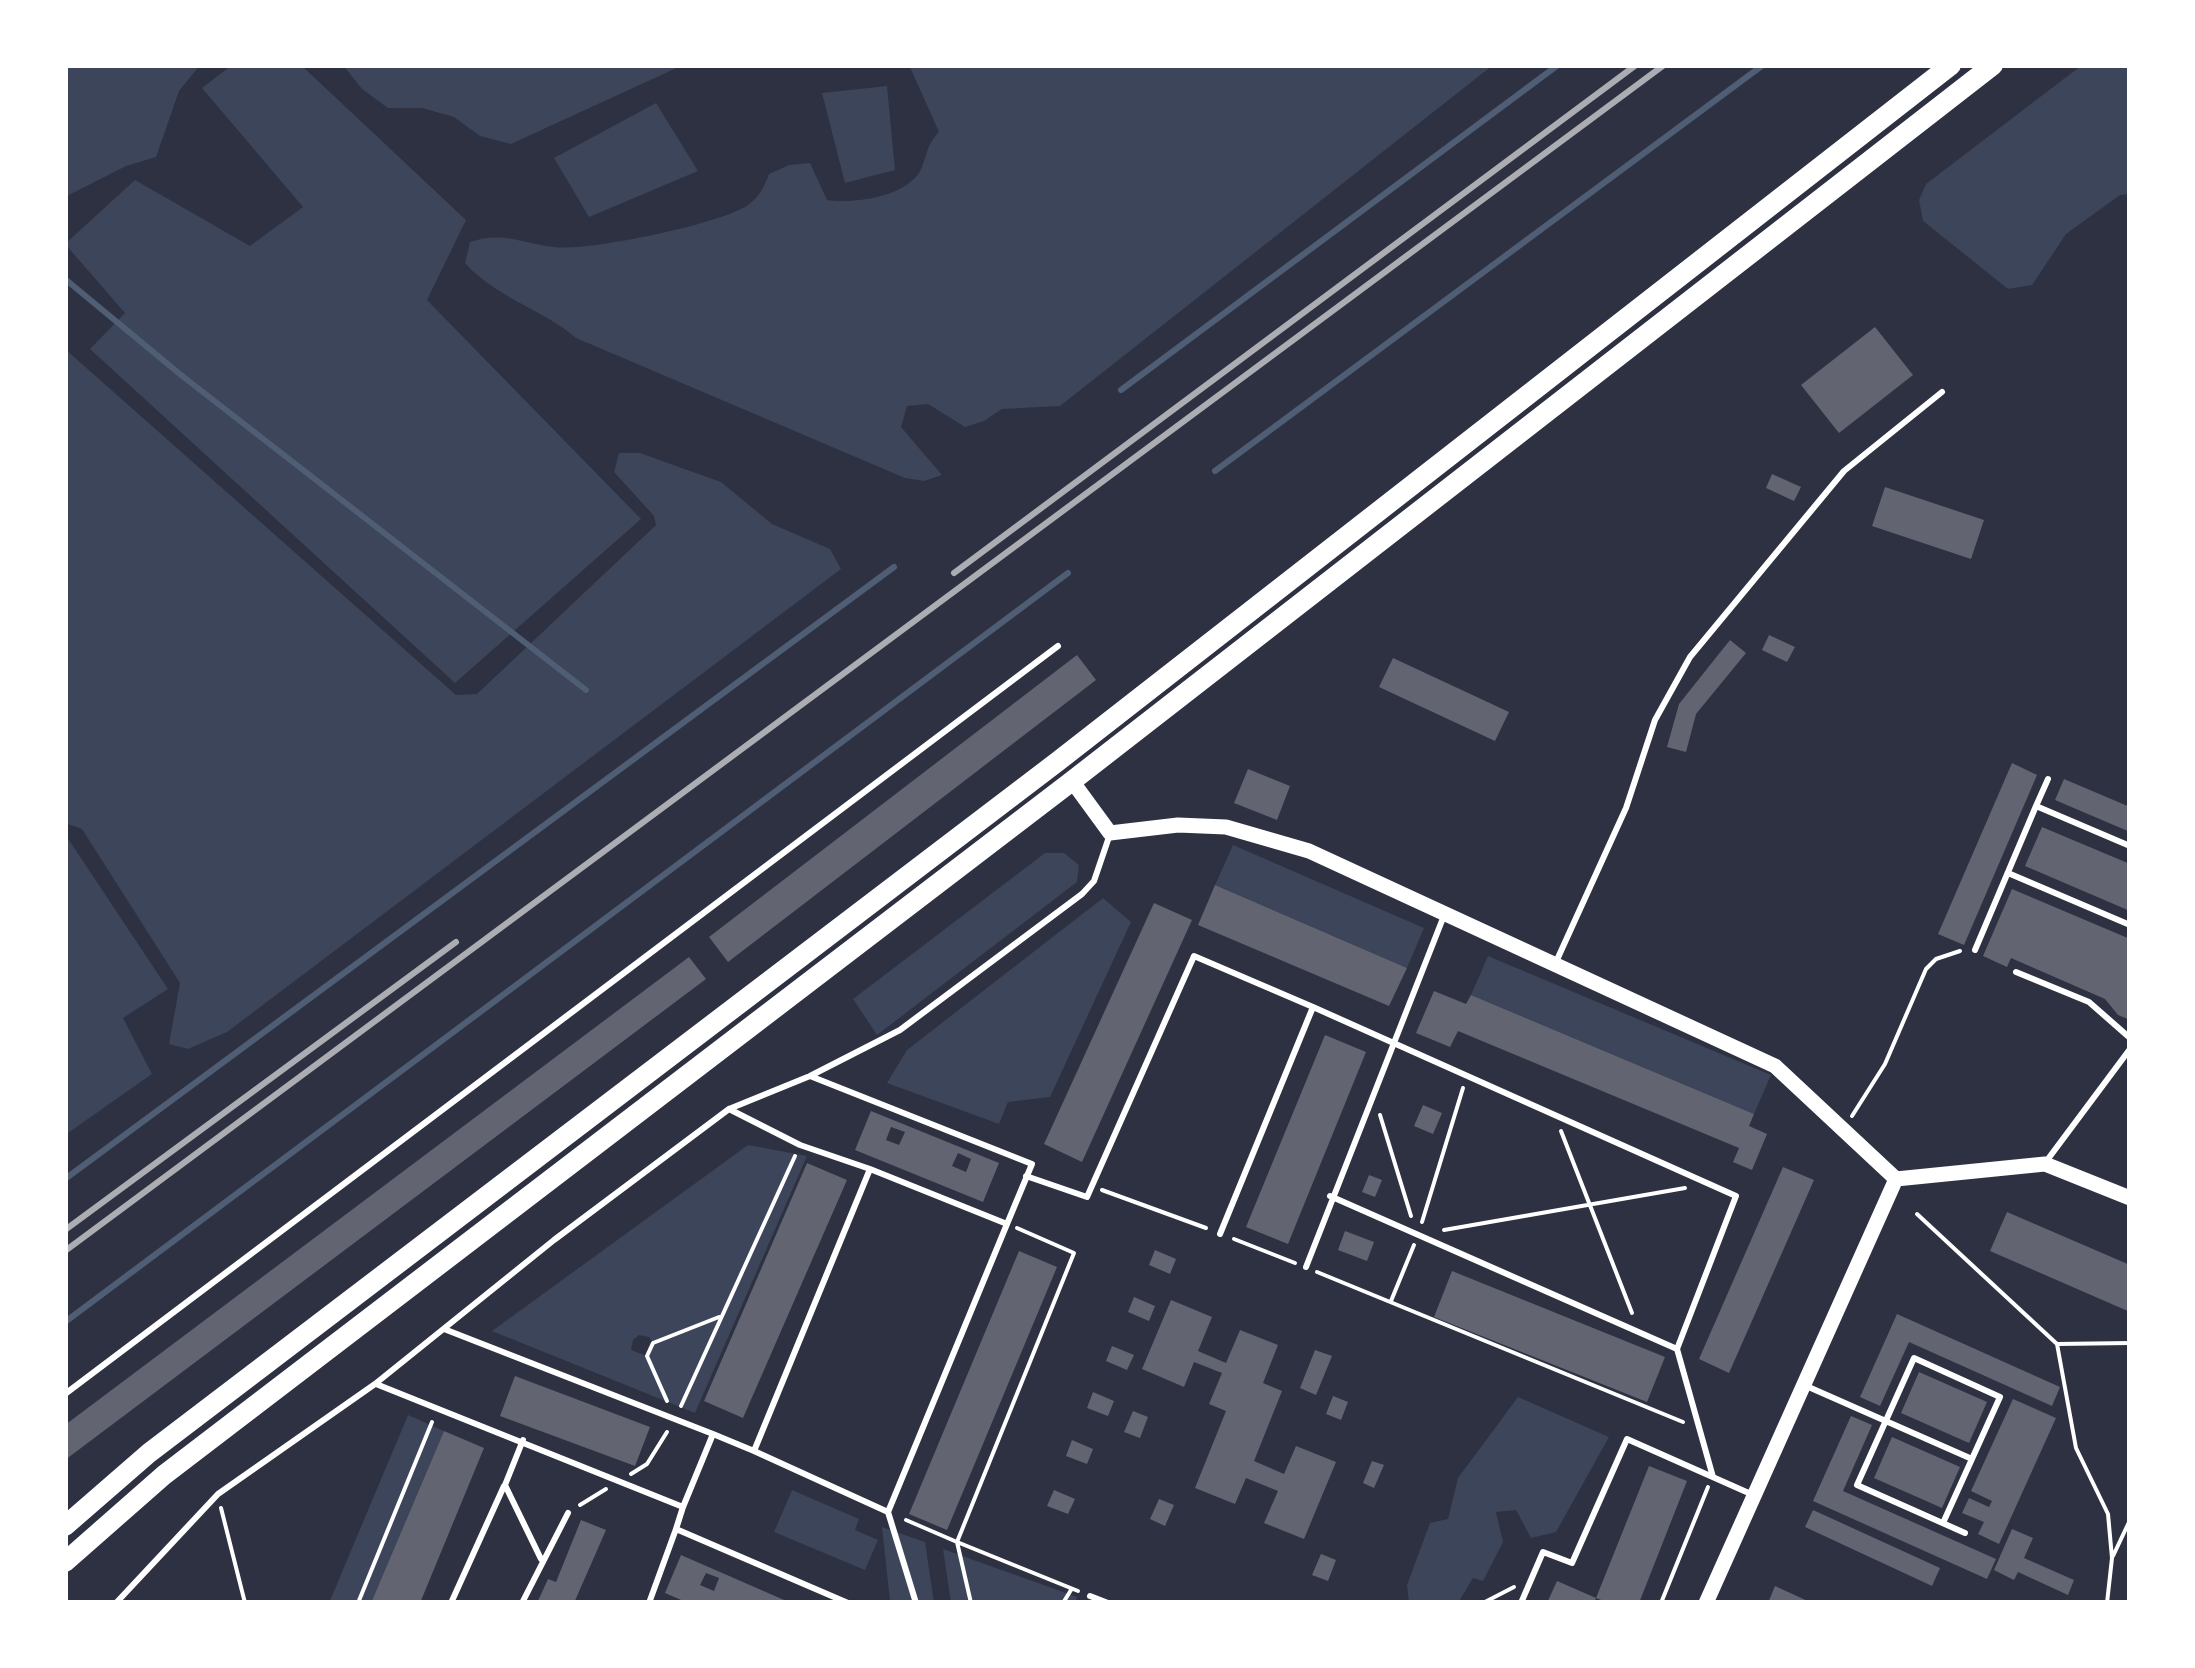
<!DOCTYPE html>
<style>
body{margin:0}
#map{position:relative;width:2195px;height:1668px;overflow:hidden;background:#2d3142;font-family:Mulish,sans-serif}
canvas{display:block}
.frame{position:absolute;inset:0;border:68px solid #fff;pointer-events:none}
</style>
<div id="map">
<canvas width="2195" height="1668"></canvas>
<div class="frame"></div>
</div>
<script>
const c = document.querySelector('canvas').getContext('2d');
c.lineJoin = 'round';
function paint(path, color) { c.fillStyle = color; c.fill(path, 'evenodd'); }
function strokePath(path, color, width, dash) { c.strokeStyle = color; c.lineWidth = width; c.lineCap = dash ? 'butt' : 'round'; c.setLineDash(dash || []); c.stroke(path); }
const green = new Path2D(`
 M 65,65 L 200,65 L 179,91 L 156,157 L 126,166 L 65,197 Z
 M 232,65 L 301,65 L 466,220 L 427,300 L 641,519 L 455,683 L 90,349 L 125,313 L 65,244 L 135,180 L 250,246 L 303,207 L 202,88 Z
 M 343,65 L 683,65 L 511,144 L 480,136 L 454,117 L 422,108 L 388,108 L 362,89 Z
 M 909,65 L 1493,65 L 1060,406 L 1002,409 L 984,421 L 965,427 L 928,404 L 907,406 L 901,427 L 942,475 L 924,481 L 905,478 L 576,338 C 542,309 495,297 465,263 L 470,242 C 503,231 521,243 553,247 C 586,252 721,224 748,205 C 760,196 764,187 769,174 L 789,165 L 810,163 L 827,200 C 854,204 910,197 922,167 C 928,151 927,145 939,132 Z
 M 2082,65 L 2130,65 L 2130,194 L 2120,195 L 2066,234 L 2032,285 L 2008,289 L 1923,221 L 1919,200 L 1926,184 Z
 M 887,86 L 895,170 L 845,183 L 822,93 Z
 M 656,103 L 698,171 L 589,217 L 554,158 Z
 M 65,349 L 456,695 L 477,694 L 656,525 L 654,516 L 614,472 L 619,453 L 640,453 L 721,482 L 772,524 L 830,549 L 841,569 L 227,1032 L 188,1049 L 169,1044 L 180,983 L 82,829 L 65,823 Z
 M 65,834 L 168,989 L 123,1018 L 152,1074 L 65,1135 Z
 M 1233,845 L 1424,928 L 1407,968 L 1215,885 Z
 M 1045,853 L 1064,853 L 1079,865 L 1077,882 L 877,1035 L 853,999 Z
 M 1103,898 L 1131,922 L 1050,1097 L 1008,1102 L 999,1124 L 887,1083 L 907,1050 Z
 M 1488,956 L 1771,1075 L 1754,1114 L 1471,995 Z
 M 748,1145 L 807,1156 L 695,1413 L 492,1331 ZM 639,1335 L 649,1337 L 653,1343 L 647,1356 L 631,1350 L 633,1340 Z
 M 1518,1397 L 1609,1437 L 1556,1532 L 1531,1538 L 1516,1510 L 1496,1512 L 1503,1542 L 1483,1581 L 1473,1578 L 1458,1603 L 1409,1603 L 1407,1585 L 1430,1523 L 1448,1519 L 1458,1478 Z
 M 408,1415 L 444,1431 L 371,1603 L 329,1603 Z
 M 792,1490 L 859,1519 L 855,1530 L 878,1540 L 865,1570 L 774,1532 Z
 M 882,1527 L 925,1542 L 934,1603 L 890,1601 Z
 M 943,1549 L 1077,1597 L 1075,1603 L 951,1603 Z`);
const stream = new Path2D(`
 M 65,279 L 181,375 L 586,690
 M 1121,390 L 1558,65
 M 1215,471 L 1763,65
 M 65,1179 L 894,567
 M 65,1322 L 1068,573`);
const building = new Path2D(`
 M 1875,327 L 1913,375 L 1839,433 L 1801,385 Z
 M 1772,474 L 1801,487 L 1794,501 L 1766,488 Z
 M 1885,487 L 1984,520 L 1971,559 L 1872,526 Z
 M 1769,635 L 1795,647 L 1787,662 L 1762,650 Z
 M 1730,640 L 1746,653 L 1696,714 L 1686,752 L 1667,747 L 1679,704 Z
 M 1077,655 L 1096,680 L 728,962 L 709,937 Z
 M 1393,658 L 1509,712 L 1495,741 L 1379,687 Z
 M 2012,763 L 2037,775 L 1964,945 L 1938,934 Z
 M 1248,769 L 1290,786 L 1277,820 L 1234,803 Z
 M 2064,779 L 2130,807 L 2130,832 L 2055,800 Z
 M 2042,827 L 2130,864 L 2130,911 L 2025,866 Z
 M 1215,885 L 1407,968 L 1389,1006 L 1198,925 Z
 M 2012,889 L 2130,939 L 2130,1020 L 2118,1015 L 2105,999 L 2011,958 L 2007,967 L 1983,956 Z
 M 1154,903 L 1192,920 L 1082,1162 L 1044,1144 Z
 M 689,957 L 706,979 L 65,1460 L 65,1425 Z
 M 1434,991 L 1466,1004 L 1471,995 L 1754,1114 L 1749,1126 L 1767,1134 L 1752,1170 L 1733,1162 L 1739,1148 L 1458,1031 L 1450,1047 L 1416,1033 Z
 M 1325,1035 L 1366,1052 L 1288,1244 L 1246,1227 Z
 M 1423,1105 L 1442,1113 L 1433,1134 L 1414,1126 Z
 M 871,1111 L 999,1163 L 983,1202 L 855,1150 ZM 891,1127 L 905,1132 L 899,1145 L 886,1140 ZM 958,1153 L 971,1159 L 966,1172 L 952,1166 Z
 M 807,1163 L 847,1180 L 743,1418 L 704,1401 Z
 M 1783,1167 L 1814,1180 L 1729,1373 L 1699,1359 Z
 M 1369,1175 L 1382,1180 L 1375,1197 L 1362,1192 Z
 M 2007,1212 L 2130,1265 L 2130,1312 L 1990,1251 Z
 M 1345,1231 L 1374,1242 L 1367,1261 L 1338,1250 Z
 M 1155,1250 L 1176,1259 L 1170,1274 L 1149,1265 Z
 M 1019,1251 L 1057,1267 L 947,1530 L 909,1514 Z
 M 1452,1271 L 1665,1357 L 1647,1402 L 1434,1317 Z
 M 1134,1297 L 1155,1306 L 1149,1321 L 1128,1312 Z
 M 1171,1300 L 1212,1317 L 1198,1351 L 1226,1363 L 1240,1330 L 1278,1345 L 1263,1383 L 1282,1391 L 1254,1461 L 1284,1474 L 1296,1446 L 1336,1462 L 1304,1539 L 1264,1523 L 1278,1491 L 1246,1478 L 1235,1504 L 1195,1488 L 1226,1411 L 1209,1404 L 1222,1373 L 1194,1362 L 1184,1387 L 1142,1369 Z
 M 1897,1314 L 2060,1387 L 2052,1406 L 1909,1342 L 1880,1406 L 1860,1397 Z
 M 1112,1346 L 1134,1355 L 1127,1370 L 1106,1361 Z
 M 1315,1350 L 1332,1356 L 1316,1395 L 1300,1388 Z
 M 1919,1372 L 1987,1402 L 1969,1443 L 1901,1413 Z
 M 515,1376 L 650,1427 L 635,1466 L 500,1416 Z
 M 1093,1392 L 1114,1401 L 1108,1416 L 1087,1408 Z
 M 1333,1396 L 1348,1402 L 1341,1420 L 1326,1414 Z
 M 2013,1399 L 2056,1418 L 1999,1544 L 1978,1534 L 1984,1522 L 1962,1513 L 1969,1498 L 1989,1507 L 1992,1501 L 1971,1491 Z
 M 1133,1411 L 1148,1417 L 1140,1438 L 1124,1432 Z
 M 1851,1416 L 1872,1425 L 1843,1491 L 1996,1559 L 1987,1579 L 1813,1501 Z
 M 444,1431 L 484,1448 L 420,1603 L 371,1603 Z
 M 1892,1437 L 1960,1467 L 1942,1508 L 1874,1478 Z
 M 1072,1440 L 1093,1449 L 1087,1464 L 1066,1456 Z
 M 1372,1461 L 1384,1465 L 1374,1488 L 1363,1483 Z
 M 1649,1466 L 1687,1481 L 1639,1603 L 1609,1603 L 1596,1598 Z
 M 1054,1490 L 1075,1499 L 1068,1514 L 1047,1506 Z
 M 1159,1499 L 1174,1505 L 1165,1526 L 1150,1519 Z
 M 1813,1510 L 1940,1568 L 1932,1586 L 1805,1527 Z
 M 581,1520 L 606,1530 L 574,1603 L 537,1603 L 548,1579 L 556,1582 Z
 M 2012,1529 L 2033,1538 L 2024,1558 L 2074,1580 L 2068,1595 L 2018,1572 L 2014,1580 L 1994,1570 Z
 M 1321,1554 L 1336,1560 L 1328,1581 L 1312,1575 Z
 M 681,1555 L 791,1603 L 688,1603 L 665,1593 ZM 706,1573 L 719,1578 L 714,1591 L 700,1585 Z
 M 1557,1581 L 1596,1598 L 1594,1603 L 1547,1603 Z
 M 1775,1586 L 1812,1603 L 1768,1603 Z`);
const path = new Path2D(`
 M 1380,1115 L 1411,1216
 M 1852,1116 L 1885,1064 L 1926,969 L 1936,959 L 1960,951
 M 1561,1131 L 1632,1313
 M 1102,1190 L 1206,1228
 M 1917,1214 L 2057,1344 L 2076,1448 L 2108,1514 L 2112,1558 L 2107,1603
 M 1422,1222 L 1463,1088
 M 1444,1230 L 1685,1188
 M 1234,1239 L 1295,1263
 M 1317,1272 L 1683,1422
 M 1391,1301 L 1414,1245
 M 2057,1344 L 2130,1343
 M 667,1401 L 647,1356 L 653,1343 L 719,1317
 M 681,1406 L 795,1156
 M 631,1474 L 647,1464 L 667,1432
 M 580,1505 L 606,1489
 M 221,1508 L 245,1603
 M 906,1520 L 957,1542 L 1074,1253 L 1017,1228
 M 957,1542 L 1078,1591
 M 957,1542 L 971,1603
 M 2113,1556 L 2130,1520
 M 358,1603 L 432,1422
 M 1063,1603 L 1071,1590
 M 1483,1603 L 1514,1587
 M 1661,1603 L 1708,1487
 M 2126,1603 L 2130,1601`);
const service = new Path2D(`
 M 2036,806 L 2048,779
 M 2008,873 L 2130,925
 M 1975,950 L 2036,806 L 2130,846
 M 1556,962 L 1626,808 L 1655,720 L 1690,657 L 1844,471 L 1942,392
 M 2016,972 L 2089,1002 L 2130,1038
 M 810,1076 L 1032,1164 L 1007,1224 L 870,1169
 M 2045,1163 L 2130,1049
 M 1026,1176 L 1087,1197 L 1194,956 L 1313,1007
 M 1330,1196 L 1677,1349
 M 1220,1234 L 1313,1007 L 1736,1196 L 1677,1349 L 1713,1477
 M 1306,1267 L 1445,913
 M 376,1384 L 683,1507 L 713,1434 L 444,1329
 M 1804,1385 L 1972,1459
 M 65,1394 L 1058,646
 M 713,1434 L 754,1451 L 870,1169 L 800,1145 L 729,1109
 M 523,1440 L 505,1485 L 541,1559
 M 754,1451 L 888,1512
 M 1943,1523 L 2000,1397 L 1914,1358 L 1857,1485 L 1965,1533
 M 676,1529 L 683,1507
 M 1090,1596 L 1108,1603
 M 116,1603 L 218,1494 L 375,1384 L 554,1240 L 729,1109 L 810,1076 L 900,1030 L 1082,894 L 1094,881 L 1110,834
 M 451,1603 L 504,1486
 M 522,1603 L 568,1513
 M 649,1603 L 676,1529 L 848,1603
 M 916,1603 L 888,1512 L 1007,1224
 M 1521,1603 L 1543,1552 L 1572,1563 L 1627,1439 L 1751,1494`);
const tertiary = new Path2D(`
 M 1072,781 L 1110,833 L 1178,825 L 1226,827 L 1309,851 L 1775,1066 L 1896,1179 L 2045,1164 L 2130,1198
 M 1706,1603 L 1896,1179`);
const trunk = new Path2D(`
 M 65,1526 L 149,1453 L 1057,762 L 1951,65
 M 65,1562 L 164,1475 L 1072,781 L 1993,65`);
const rail = new Path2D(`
 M 954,573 L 1636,65
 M 65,1230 L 456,942
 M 65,1251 L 1664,65`);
paint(green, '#3c4559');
strokePath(stream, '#4f5d75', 6);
paint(building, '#626471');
strokePath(path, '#fff', 4);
strokePath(service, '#fff', 6);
strokePath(tertiary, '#fff', 15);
strokePath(trunk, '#fff', 20);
strokePath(rail, '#abadb3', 6);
</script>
